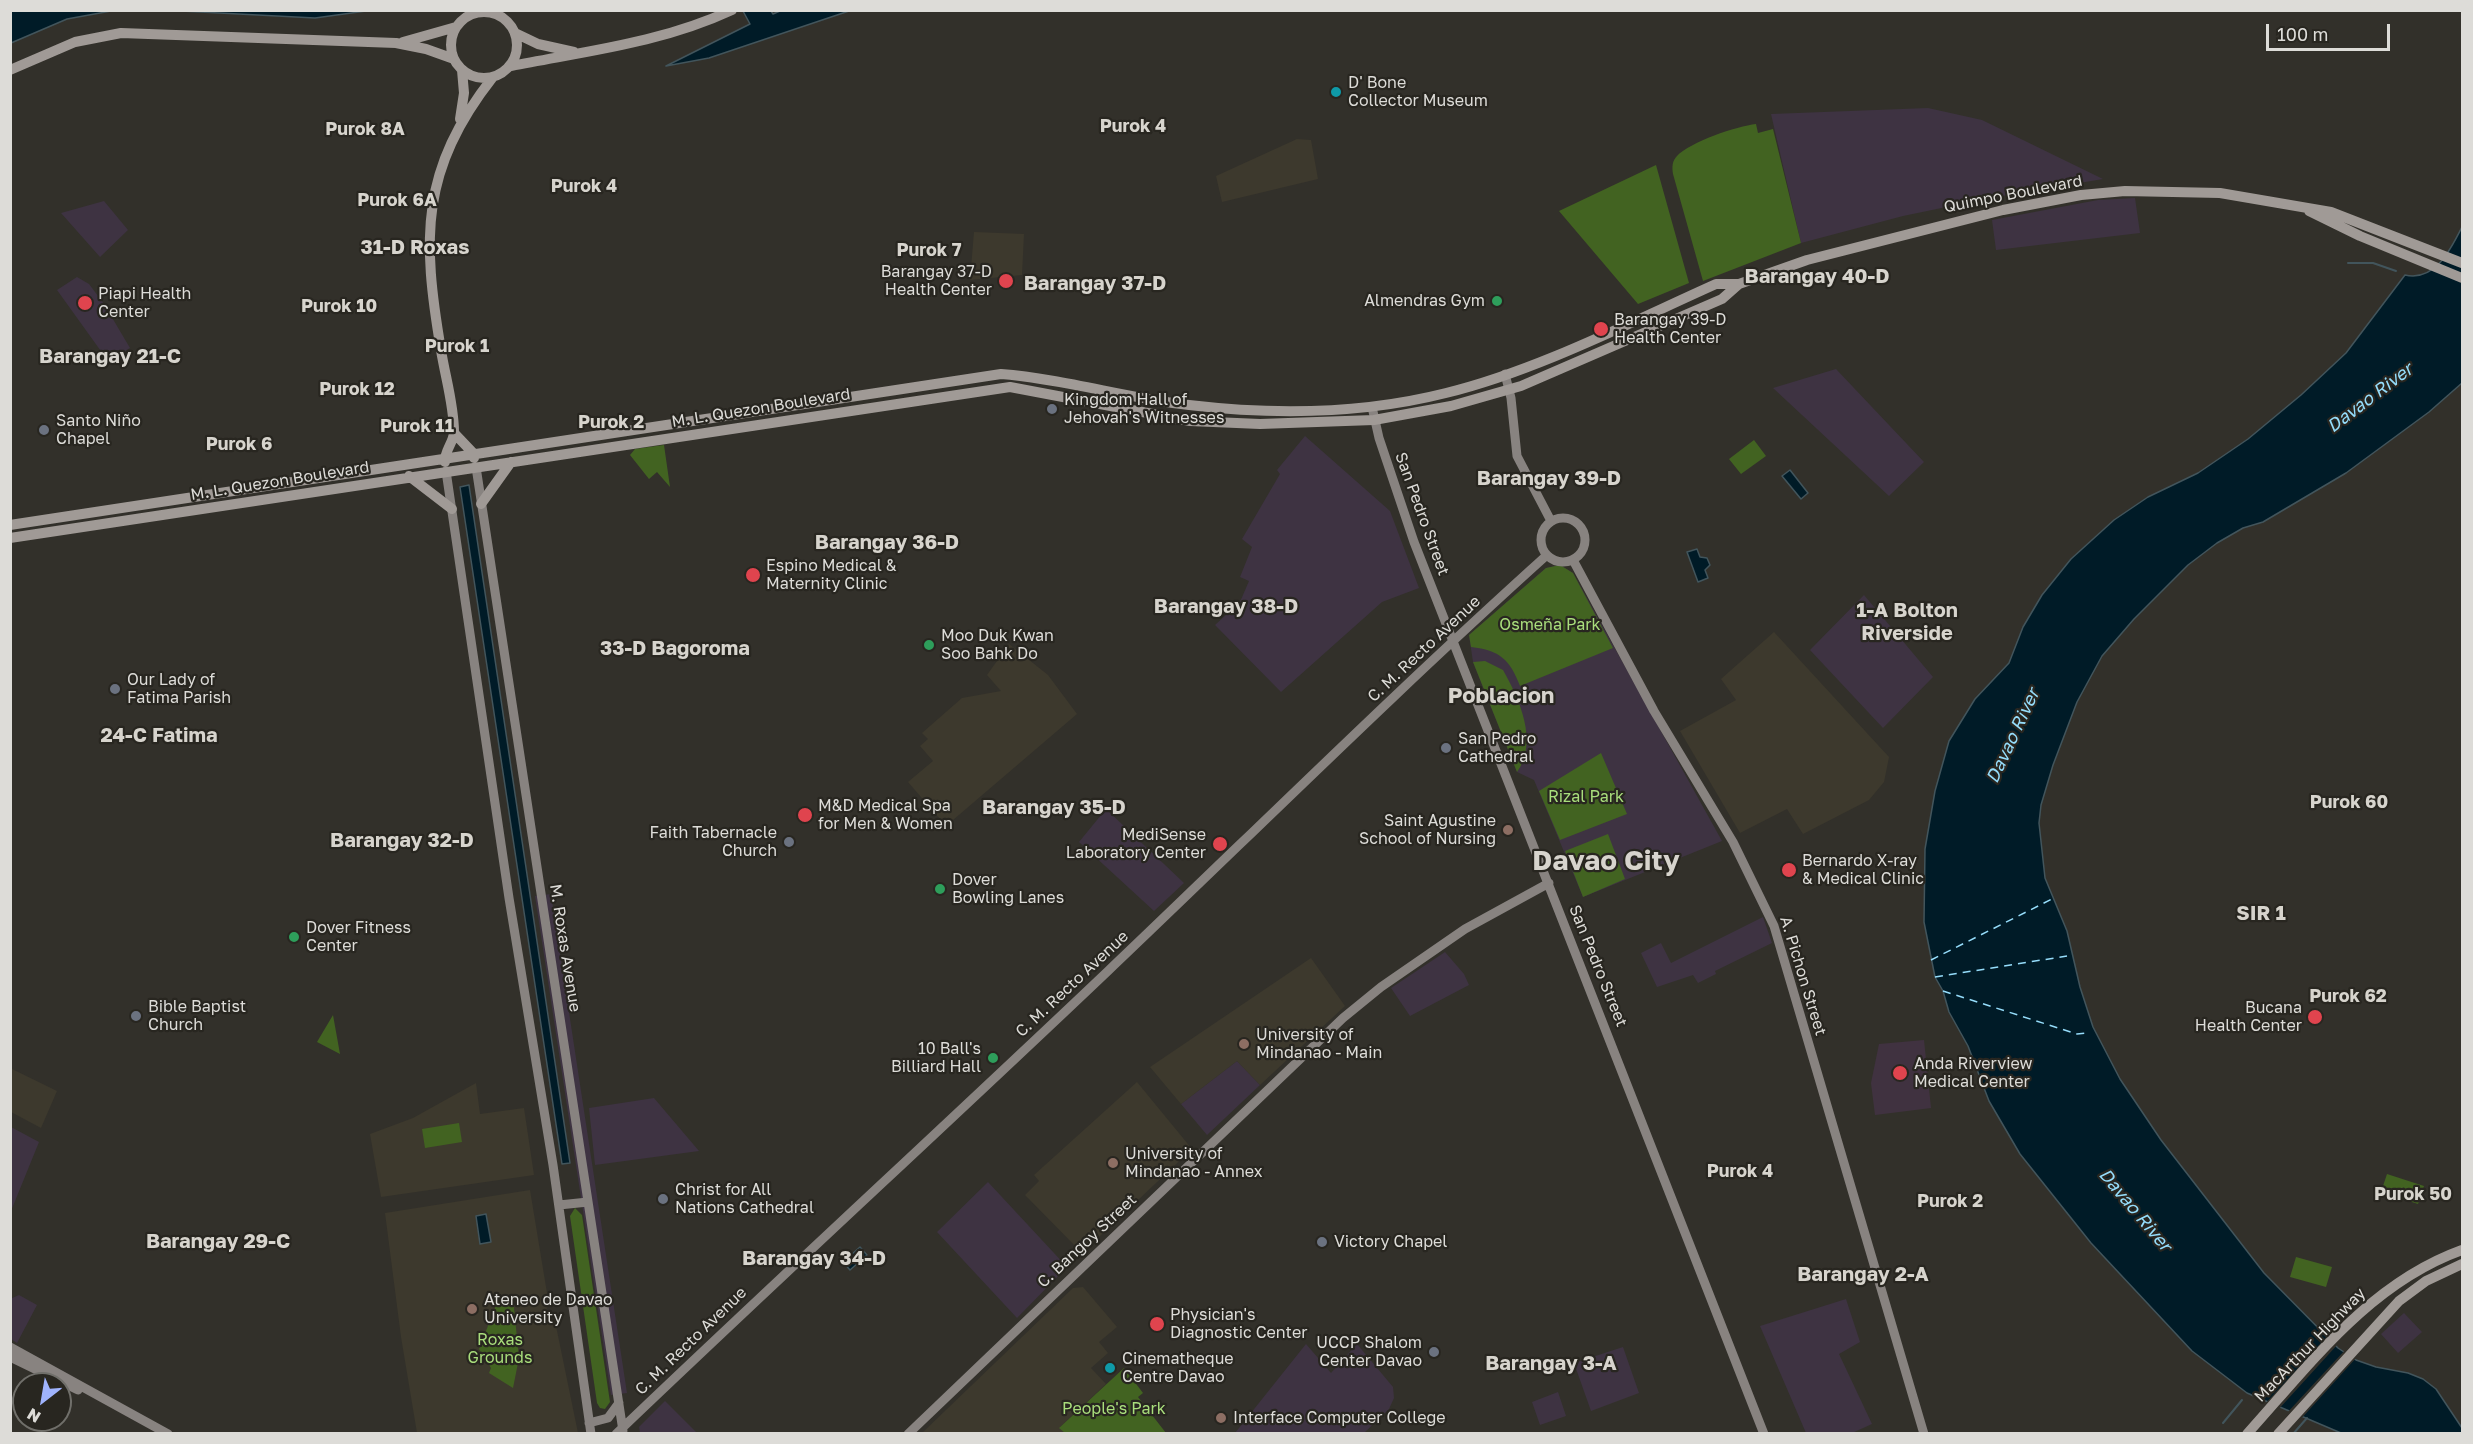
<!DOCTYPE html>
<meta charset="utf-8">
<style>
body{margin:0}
#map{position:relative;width:2473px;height:1444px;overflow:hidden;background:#32302a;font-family:"Golos Text",sans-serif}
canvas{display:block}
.frame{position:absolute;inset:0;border:12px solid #dddcd8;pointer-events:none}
.north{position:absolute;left:12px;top:1372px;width:60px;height:60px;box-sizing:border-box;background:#282620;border:2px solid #706f6a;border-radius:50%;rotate:211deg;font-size:16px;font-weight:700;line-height:24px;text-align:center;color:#dddcd8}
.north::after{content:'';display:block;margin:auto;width:21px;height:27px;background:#9fb3fd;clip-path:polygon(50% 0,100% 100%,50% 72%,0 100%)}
.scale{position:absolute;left:2266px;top:24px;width:124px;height:27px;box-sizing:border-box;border:3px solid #dddcd8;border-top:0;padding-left:8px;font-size:18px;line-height:21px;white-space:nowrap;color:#dddcd8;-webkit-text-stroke:4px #282620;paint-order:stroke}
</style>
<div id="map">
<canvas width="2473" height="1444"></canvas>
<div class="frame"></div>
<div class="north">N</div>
<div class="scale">100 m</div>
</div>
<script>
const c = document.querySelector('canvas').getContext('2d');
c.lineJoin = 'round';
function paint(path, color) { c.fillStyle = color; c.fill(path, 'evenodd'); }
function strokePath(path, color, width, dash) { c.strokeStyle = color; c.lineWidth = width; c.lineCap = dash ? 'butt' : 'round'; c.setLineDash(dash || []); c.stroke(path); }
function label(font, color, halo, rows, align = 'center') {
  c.font = font + ' "Golos Text",sans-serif'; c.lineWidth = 4.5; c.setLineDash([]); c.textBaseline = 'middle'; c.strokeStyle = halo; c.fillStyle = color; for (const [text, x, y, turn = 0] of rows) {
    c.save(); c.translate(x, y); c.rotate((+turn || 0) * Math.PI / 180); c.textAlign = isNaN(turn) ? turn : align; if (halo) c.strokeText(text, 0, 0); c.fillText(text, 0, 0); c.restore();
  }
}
const commercial = new Path2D(`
 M 1928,108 L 1982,120 L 2103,179 L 1985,199 L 1903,216 L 1801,243 L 1771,114 Z
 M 2135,198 L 2140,233 L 1996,250 L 1992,220 L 2098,200 Z
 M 104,201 L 128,230 L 100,257 L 61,213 Z
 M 77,277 L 89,284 L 104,304 L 130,348 L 108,361 L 57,290 Z
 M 1836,369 L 1924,462 L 1889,496 L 1773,388 Z
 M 1305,436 L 1390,511 L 1419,588 L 1382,602 L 1281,692 L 1215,625 L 1240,602 L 1249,581 L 1240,577 L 1252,547 L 1242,539 L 1280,474 L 1277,470 Z
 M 1560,565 L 1573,573 L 1722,841 L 1583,897 L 1534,780 L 1517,772 L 1473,662 L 1469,635 L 1546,568 Z
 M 1864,595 L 1933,677 L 1883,728 L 1810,650 Z
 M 1106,809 L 1184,883 L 1154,911 L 1079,842 Z
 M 551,894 L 627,1393 L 611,1395 L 535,896 Z
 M 1763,917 L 1772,943 L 1715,971 L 1716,974 L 1698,983 L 1693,975 L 1657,987 L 1641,953 L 1661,943 L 1671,963 Z
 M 1445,952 L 1464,974 L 1469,985 L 1410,1016 L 1391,988 Z
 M 1237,1061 L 1260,1085 L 1207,1135 L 1181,1104 Z
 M 654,1098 L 699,1151 L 595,1165 L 589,1108 Z
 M 11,1127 L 39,1142 L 11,1211 Z
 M 988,1182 L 1067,1267 L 1017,1318 L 937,1232 Z
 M 19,1295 L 37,1305 L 17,1343 L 11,1339 L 10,1299 Z
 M 1846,1299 L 1860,1342 L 1839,1354 L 1872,1424 L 1852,1433 L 1806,1433 L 1760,1326 Z
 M 2404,1313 L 2422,1332 L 2398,1353 L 2381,1334 Z
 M 1306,1344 L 1331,1373 L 1357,1344 L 1393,1387 L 1394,1398 L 1389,1409 L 1364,1433 L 1235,1433 Z
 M 1623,1347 L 1639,1393 L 1591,1411 L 1574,1363 Z
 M 1558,1392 L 1566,1416 L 1540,1425 L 1532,1402 Z
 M 665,1401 L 697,1433 L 640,1433 L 639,1427 Z`);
const built = new Path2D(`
 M 1297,139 L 1311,140 L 1318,179 L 1222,202 L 1216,176 Z
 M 974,232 L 1024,234 L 1022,275 L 970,280 Z
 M 1774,632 L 1889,757 L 1884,782 L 1869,800 L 1803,834 L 1787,809 L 1740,833 L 1680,731 L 1736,700 L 1721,679 Z
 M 1009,644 L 1048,675 L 1077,714 L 946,826 L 908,782 L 933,761 L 920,746 L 928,739 L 922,733 L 962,698 L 1001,691 L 987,675 Z
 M 1311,958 L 1345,1006 L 1260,1085 L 1237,1061 L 1181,1104 L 1150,1067 Z
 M 12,1069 L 57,1091 L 41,1128 L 11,1112 Z
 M 1137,1082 L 1192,1149 L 1082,1253 L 1025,1195 L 1039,1181 L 1034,1175 Z
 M 476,1083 L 480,1114 L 524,1108 L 534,1175 L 381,1197 L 370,1134 L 413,1118 Z
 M 530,1190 L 549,1305 L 544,1313 L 555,1321 L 578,1433 L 417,1433 L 401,1337 L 385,1213 Z
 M 1083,1287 L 1117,1327 L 1099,1342 L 1108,1353 L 1091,1368 L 1106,1384 L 1060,1427 L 1065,1433 L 921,1434 L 1073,1288 Z`);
const medical = new Path2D(`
 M 1924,1040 L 1931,1108 L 1875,1115 L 1871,1083 L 1879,1044 Z`);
const green = new Path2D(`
 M 1756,124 L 1758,133 L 1773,129 L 1801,243 L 1703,281 L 1673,174 C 1672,167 1672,161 1677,156 C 1690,142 1737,126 1756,124 Z
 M 1656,165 L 1689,283 L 1638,304 L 1559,211 Z
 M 1754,440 L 1766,456 L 1741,474 L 1729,459 Z
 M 664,445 L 670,487 L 657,472 L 649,479 L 630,455 L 635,449 Z
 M 1560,565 L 1573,573 L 1613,648 L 1520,686 C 1510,660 1500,650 1471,647 L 1469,635 L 1546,568 Z
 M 1485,661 L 1503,670 C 1519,698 1539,742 1517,772 L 1473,662 Z
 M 1601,753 L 1627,814 L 1560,840 L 1539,791 Z
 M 1608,834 L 1625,879 L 1583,897 L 1565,851 Z
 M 333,1015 L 340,1054 L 317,1042 Z
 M 459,1123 L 462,1142 L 425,1148 L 422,1129 Z
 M 2387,1174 L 2424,1186 L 2418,1204 L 2381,1192 Z
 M 575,1208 L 582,1215 L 610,1402 L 605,1409 L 600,1408 L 597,1403 L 570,1216 Z
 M 2296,1257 L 2332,1267 L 2326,1287 L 2290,1277 Z
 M 513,1298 L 519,1358 L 513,1388 L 489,1373 L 491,1368 L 479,1349 L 498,1300 Z
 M 1124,1368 L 1143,1393 L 1138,1397 L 1166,1433 L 1065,1433 L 1059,1428 Z`);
const water = new Path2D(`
 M 11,10 L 111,10 L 111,11 L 67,19 L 11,43 Z
 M 181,11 L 366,11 L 315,18 Z
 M 743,11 L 771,11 L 773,14 L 780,11 L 849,11 L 709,58 L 666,66 L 750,24 Z
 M 2462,227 L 2462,383 L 2429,412 L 2346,473 L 2263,522 L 2243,528 L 2217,543 L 2188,565 L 2134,619 L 2102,656 L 2077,702 L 2053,765 L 2041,805 L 2039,823 L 2045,878 L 2067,931 L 2080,987 L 2093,1027 L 2120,1079 L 2161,1140 L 2264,1273 L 2338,1348 L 2356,1360 L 2376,1367 L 2408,1373 L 2423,1379 L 2436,1389 L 2462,1428 L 2462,1433 L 2341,1433 L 2247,1393 L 2192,1351 L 2091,1243 L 2020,1154 L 1989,1101 L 1968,1046 L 1949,1012 L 1943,991 L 1935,977 L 1924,922 L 1925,849 L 1935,791 L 1949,741 L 1975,699 L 2009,663 L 2023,627 L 2042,595 L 2071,559 L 2114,520 L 2148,497 L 2198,473 L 2248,439 L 2301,395 L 2346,353 L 2405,275 C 2435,282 2451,249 2462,227 Z
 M 1790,470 L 1808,493 L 1801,499 L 1782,476 Z
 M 469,485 L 570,1163 L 562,1164 L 460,487 Z
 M 1697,549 L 1700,557 L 1707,558 L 1710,565 L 1705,570 L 1708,578 L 1698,582 L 1687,552 Z
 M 486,1214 L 491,1242 L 480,1244 L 476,1216 Z
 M 860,1247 L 867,1255 L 850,1270 L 843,1262 Z`);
const pier = new Path2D(`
 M 2328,1335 L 2338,1344 L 2277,1411 L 2264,1405 Z
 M 2346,1349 L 2357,1357 L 2300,1420 L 2286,1414 Z`);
const stream = new Path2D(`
 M 2348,263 L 2373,263 L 2396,271
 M 2223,1423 L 2242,1400
 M 2293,1434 L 2307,1418`);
const ferry = new Path2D(`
 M 1931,960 L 2052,899
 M 1935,977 L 2067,956
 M 1943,991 L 2077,1034 L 2086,1033`);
const secondary = new Path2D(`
 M 1505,374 L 1511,398 L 1517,456 L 1551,521
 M 1372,407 L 1379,438 L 1414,542 L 1764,1434
 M 476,467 L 623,1431
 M 446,471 L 509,898 L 553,1165 L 591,1434
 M1541 540a22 22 0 1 1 44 0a22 22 0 1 1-44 0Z
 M 1573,560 L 1654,711 L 1733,842 L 1774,926 L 1924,1434
 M 559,1205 L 588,1202
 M 10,1347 L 168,1434
 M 10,1357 L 78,1390
 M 589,1423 L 608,1418 L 619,1403
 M 616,1434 C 779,1278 945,1126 1108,971 C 1254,832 1397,690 1547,555
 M 908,1434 L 1343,1018 L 1381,987 L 1465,929 L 1549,883`);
const primary = new Path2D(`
 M451 45a33 33 0 1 1 66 0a33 33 0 1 1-66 0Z
 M 515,33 L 538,44 L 574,52
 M 403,42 L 456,27
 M 511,66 C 587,51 661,43 732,10
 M 10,70 L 75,42 L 121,33 L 396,43 L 426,49 L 454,59
 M 460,119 L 464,93 L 462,70
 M 2309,211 L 2360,236 L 2462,278
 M 454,433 L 474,454 L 474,458
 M 445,462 C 444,451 454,442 454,432 C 454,405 445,376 441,350 C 422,238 420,170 493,77
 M 409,476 L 452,509
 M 481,504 L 511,462
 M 10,525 L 1001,374 C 1065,379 1126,398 1189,405 C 1274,415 1363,414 1446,393 C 1536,371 1631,322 1716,284 L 1739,284 L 1807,260 L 2003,210 L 2081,195 L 2125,191 L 2220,193 L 2331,212 L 2462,263
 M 10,538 L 1010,387 L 1190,421 L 1260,424 L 1374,420 L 1451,406 L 1521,386 L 1722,299 L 1739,284
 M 2247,1434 C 2311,1363 2370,1283 2462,1250
 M 2278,1434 L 2399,1301 L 2426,1281 L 2462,1264`);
const markers = [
 [1336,92,6,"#0f9aa8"],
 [1006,281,8,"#e0444e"],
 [1497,301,6,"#2e9e5b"],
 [85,303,8,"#e0444e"],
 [1601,329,8,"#e0444e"],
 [1052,409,6,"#6b7280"],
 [44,430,6,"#6b7280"],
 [753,575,8,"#e0444e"],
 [929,645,6,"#2e9e5b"],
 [115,689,6,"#6b7280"],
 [1446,748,6,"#6b7280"],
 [805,815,8,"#e0444e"],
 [1508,830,6,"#8d6e63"],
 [789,842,6,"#6b7280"],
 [1220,844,8,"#e0444e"],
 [1789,870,8,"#e0444e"],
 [940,889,6,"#2e9e5b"],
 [294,937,6,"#2e9e5b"],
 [136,1016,6,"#6b7280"],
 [2315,1017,8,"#e0444e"],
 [1244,1044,6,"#8d6e63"],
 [993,1058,6,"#2e9e5b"],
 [1900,1073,8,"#e0444e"],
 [1113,1163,6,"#8d6e63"],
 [663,1199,6,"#6b7280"],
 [1322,1242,6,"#6b7280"],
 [472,1309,6,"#8d6e63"],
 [1157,1324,8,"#e0444e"],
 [1434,1352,6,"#6b7280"],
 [1110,1368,6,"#0f9aa8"],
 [1221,1418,6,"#8d6e63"]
];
const poiNames = [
 ["D' Bone",1348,83],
 ["Collector Museum",1348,101],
 ["Barangay 37-D",992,272,"right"],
 ["Health Center",992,290,"right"],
 ["Piapi Health",98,294],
 ["Center",98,312],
 ["Almendras Gym",1485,301,"right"],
 ["Barangay 39-D",1614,320],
 ["Health Center",1614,338],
 ["Kingdom Hall of",1064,400],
 ["Jehovah's Witnesses",1064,418],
 ["Santo Niño",56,421],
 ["Chapel",56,439],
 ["Espino Medical &",766,566],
 ["Maternity Clinic",766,584],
 ["Moo Duk Kwan",941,636],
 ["Soo Bahk Do",941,654],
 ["Our Lady of",127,680],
 ["Fatima Parish",127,698],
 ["San Pedro",1458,739],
 ["Cathedral",1458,757],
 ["M&D Medical Spa",818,806],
 ["for Men & Women",818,824],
 ["Saint Agustine",1496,821,"right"],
 ["School of Nursing",1496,839,"right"],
 ["Faith Tabernacle",777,833,"right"],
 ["Church",777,851,"right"],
 ["MediSense",1206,835,"right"],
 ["Laboratory Center",1206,853,"right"],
 ["Bernardo X-ray",1802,861],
 ["& Medical Clinic",1802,879],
 ["Dover",952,880],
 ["Bowling Lanes",952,898],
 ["Dover Fitness",306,928],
 ["Center",306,946],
 ["Bible Baptist",148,1007],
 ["Church",148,1025],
 ["Bucana",2302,1008,"right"],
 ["Health Center",2302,1026,"right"],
 ["University of",1256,1035],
 ["Mindanao - Main",1256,1053],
 ["10 Ball's",981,1049,"right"],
 ["Billiard Hall",981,1067,"right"],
 ["Anda Riverview",1914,1064],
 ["Medical Center",1914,1082],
 ["University of",1125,1154],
 ["Mindanao - Annex",1125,1172],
 ["Christ for All",675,1190],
 ["Nations Cathedral",675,1208],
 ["Victory Chapel",1334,1242],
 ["Ateneo de Davao",484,1300],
 ["University",484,1318],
 ["Physician's",1170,1315],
 ["Diagnostic Center",1170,1333],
 ["UCCP Shalom",1422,1343,"right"],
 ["Center Davao",1422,1361,"right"],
 ["Cinematheque",1122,1359],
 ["Centre Davao",1122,1377],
 ["Interface Computer College",1233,1418]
];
const streetNames = [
 ["Quimpo Boulevard",2013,194,-11],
 ["M. L. Quezon Boulevard",761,408,-9],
 ["M. L. Quezon Boulevard",280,481,-9],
 ["San Pedro Street",1422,514,70],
 ["C. M. Recto Avenue",1424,649,-43],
 ["M. Roxas Avenue",565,948,81],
 ["San Pedro Street",1598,966,68],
 ["A. Pichon Street",1803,976,73],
 ["C. M. Recto Avenue",1072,984,-43],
 ["C. Bangoy Street",1087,1241,-43],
 ["C. M. Recto Avenue",691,1341,-44],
 ["MacArthur Highway",2310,1345,-46]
];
const parkNames = [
 ["Osmeña Park",1550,625],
 ["Rizal Park",1586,797],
 ["Roxas",500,1340],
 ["Grounds",500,1358],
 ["People's Park",1114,1409]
];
const neighbourhoodNames = [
 ["Purok 4",1133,126],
 ["Purok 8A",365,129],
 ["Purok 4",584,186],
 ["Purok 6A",397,200],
 ["Purok 7",929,250],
 ["Purok 10",339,306],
 ["Purok 1",457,346],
 ["Purok 12",357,389],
 ["Purok 2",611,422],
 ["Purok 11",417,426],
 ["Purok 6",239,444],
 ["Purok 60",2349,802],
 ["Purok 62",2348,996],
 ["Purok 4",1740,1171],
 ["Purok 50",2413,1194],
 ["Purok 2",1950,1201]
];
const waterNames = [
 ["Davao River",2370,398,-37],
 ["Davao River",2013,736,-65],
 ["Davao River",2135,1210,50]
];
const quarterNames = [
 ["31-D Roxas",415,248],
 ["Barangay 40-D",1817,277],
 ["Barangay 37-D",1095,284],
 ["Barangay 21-C",110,357],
 ["Barangay 39-D",1549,479],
 ["Barangay 36-D",887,543],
 ["Barangay 38-D",1226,607],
 ["1-A Bolton",1907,611],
 ["Riverside",1907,634],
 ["33-D Bagoroma",675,649],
 ["24-C Fatima",159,736],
 ["Barangay 35-D",1054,808],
 ["Barangay 32-D",402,841],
 ["SIR 1",2261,914],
 ["Barangay 29-C",218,1242],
 ["Barangay 34-D",814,1259],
 ["Barangay 2-A",1863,1275],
 ["Barangay 3-A",1551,1364]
];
const districtNames = [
 ["Poblacion",1501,696]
];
const townNames = [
 ["Davao City",1606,861]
];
paint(commercial, '#3e3342');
paint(built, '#3d392d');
paint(medical, '#403240');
paint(green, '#426321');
paint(water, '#001b27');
strokePath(water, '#42555c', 1.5);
paint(pier, '#32302a');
strokePath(stream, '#42555c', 2);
strokePath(ferry, '#95ddfb', 1.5, [8, 6]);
strokePath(secondary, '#888380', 9);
strokePath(primary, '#a09a96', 10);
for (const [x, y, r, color] of markers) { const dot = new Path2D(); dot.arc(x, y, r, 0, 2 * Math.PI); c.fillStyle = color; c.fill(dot); strokePath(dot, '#282620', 2); }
label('16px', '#dddcd8', '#282620', poiNames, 'left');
label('16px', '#dddcd8', '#282620', streetNames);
label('16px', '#a9de7c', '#282620', parkNames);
label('bold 18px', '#d7d4cd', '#282620', neighbourhoodNames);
label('italic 18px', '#95ddfb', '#282620', waterNames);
label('bold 20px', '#d7d4cd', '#282620', quarterNames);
label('bold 22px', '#d7d4cd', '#282620', districtNames);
label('bold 28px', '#d7d4cd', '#282620', townNames);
</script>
